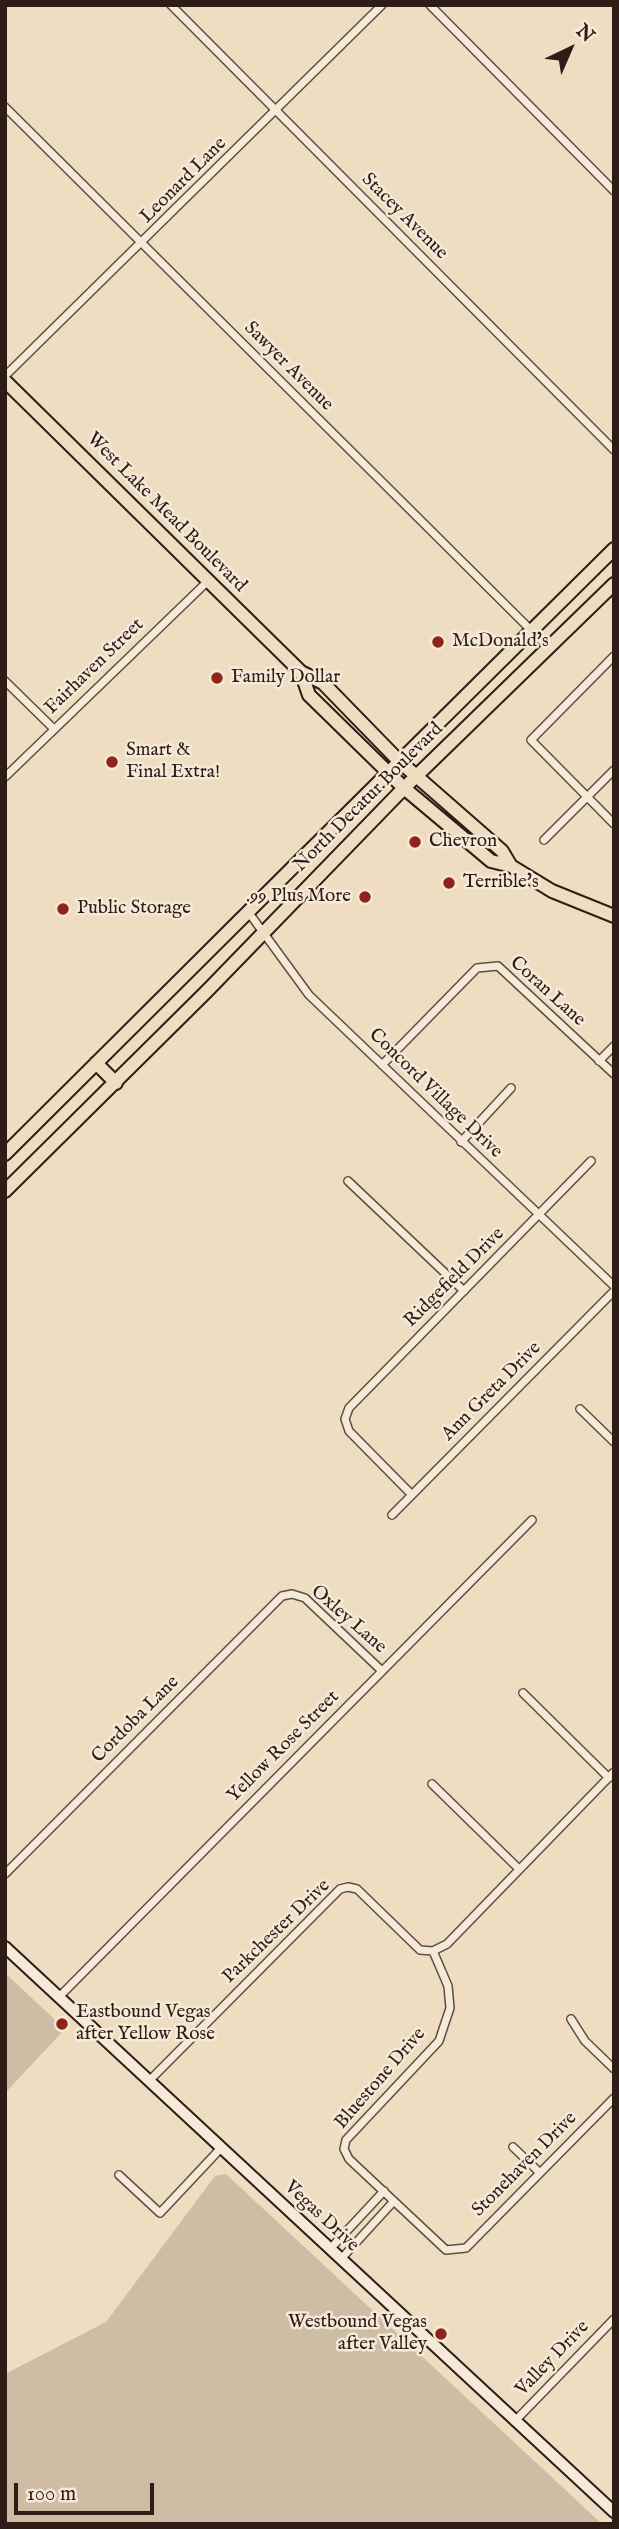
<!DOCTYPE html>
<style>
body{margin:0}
#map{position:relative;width:619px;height:2529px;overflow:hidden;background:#efddc2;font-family:"IM FELL English",serif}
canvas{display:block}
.frame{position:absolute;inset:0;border:7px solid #2e1d16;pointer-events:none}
.north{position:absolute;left:535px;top:14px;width:70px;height:70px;-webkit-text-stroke:5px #f5e9d7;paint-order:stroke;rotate:44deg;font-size:19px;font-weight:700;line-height:28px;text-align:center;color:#2e1d16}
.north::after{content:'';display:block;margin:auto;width:24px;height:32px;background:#2e1d16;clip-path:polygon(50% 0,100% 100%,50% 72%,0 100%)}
.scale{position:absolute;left:14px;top:2483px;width:140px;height:32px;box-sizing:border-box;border:4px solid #2e1d16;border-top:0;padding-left:9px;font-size:21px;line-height:24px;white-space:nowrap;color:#2e1d16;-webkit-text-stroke:5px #f5e9d7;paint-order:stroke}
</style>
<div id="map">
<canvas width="619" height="2529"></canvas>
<div class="frame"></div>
<div class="north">N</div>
<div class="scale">100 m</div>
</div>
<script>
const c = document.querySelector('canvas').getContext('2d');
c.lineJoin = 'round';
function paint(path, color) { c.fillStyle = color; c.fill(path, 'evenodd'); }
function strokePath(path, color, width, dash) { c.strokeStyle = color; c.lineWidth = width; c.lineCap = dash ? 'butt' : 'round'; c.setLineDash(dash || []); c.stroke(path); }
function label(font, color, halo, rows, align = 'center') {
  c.font = font + ' "IM FELL English",serif'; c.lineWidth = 5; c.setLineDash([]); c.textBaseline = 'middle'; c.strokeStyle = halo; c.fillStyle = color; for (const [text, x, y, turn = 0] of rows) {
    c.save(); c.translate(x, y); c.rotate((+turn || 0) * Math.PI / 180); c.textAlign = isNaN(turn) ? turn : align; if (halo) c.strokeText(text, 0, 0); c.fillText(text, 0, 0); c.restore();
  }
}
const green = new Path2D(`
 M 5,1973 L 65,2029 L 5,2093 Z
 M 226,2174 L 602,2524 L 5,2524 L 5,2374 L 106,2322 L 215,2176 Z`);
const street = new Path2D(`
 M 171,5 L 614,450
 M 430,5 L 614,191
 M 5,107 L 549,648
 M 5,376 L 382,5
 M 614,656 L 531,740 L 614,824
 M 5,681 L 54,729
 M 5,777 L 208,581
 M 544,840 L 614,770
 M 249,913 L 309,995 L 614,1286
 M 599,1061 L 614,1046
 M 382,1065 L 477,968 L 498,966 L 614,1074
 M 461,1142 L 511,1088
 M 348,1181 L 464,1291
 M 580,1409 L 614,1442
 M 412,1495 L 349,1431 L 345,1419 L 349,1408 L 591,1161
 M 392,1515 L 614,1291
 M 523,1693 L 609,1778
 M 432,1784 L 519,1869
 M 5,1874 L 282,1596 L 292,1594 L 305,1598 L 382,1671
 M 433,1951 L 448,1986 L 450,2008 L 439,2041 L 346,2140 L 344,2149 L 349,2159 L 446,2250 L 466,2248 L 614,2098
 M 59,1997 L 532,1520
 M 571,2019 L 585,2041 L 614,2069
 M 149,2081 L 340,1889 L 348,1887 L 357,1889 L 420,1950 L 433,1951 L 447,1944 L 614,1772
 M 513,2147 L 540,2173
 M 119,2175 L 160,2213 L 221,2148
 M 330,2249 L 384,2191
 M 341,2259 L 394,2201
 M 515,2421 L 614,2319`);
const secondary = new Path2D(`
 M 5,1947 L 614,2512`);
const primary = new Path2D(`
 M 5,381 L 301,672 L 323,683 L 398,760 L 502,851 L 511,866
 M 301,672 L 309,695 L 404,788 L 491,861 L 511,866 L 552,891 L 614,916
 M 96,1063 L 116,1083
 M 5,1154 C 207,951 411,751 614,549
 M 5,1191 L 207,991 L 404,788 L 614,584`);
const markers = [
 [438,642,7,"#8f2418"],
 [217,678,7,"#8f2418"],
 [112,762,7,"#8f2418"],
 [415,842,7,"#8f2418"],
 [449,883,7,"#8f2418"],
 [365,897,7,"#8f2418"],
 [63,909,7,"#8f2418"],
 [62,2024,7,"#8f2418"],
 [441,2334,7,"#8f2418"]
];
const streetNames = [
 ["Leonard Lane",184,181,-45],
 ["Stacey Avenue",404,217,45],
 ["Sawyer Avenue",288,367,45],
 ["West Lake Mead Boulevard",166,513,45],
 ["Fairhaven Street",95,667,-44],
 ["North Decatur Boulevard",369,798,-45],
 ["Coran Lane",547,992,42],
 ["Concord Village Drive",435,1094,44],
 ["Ridgefield Drive",455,1278,-45],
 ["Ann Greta Drive",492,1392,-45],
 ["Oxley Lane",348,1620,41],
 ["Cordoba Lane",136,1720,-45],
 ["Yellow Rose Street",284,1747,-45],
 ["Parkchester Drive",277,1932,-44],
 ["Bluestone Drive",381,2079,-49],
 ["Stonehaven Drive",525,2165,-45],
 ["Vegas Drive",321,2217,43],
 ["Valley Drive",553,2359,-46]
];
const poiNames = [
 ["McDonald's",452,642],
 ["Family Dollar",231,678],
 ["Smart &",126,751],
 ["Final Extra!",126,773],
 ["Chevron",429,842],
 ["Terrible's",463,883],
 [".99 Plus More",351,897,"right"],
 ["Public Storage",77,909],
 ["Eastbound Vegas",76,2013],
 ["after Yellow Rose",76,2035],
 ["Westbound Vegas",427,2323,"right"],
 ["after Valley",427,2345,"right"]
];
paint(green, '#cebca5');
strokePath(street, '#5e4d41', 10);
strokePath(secondary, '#2e1d16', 14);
strokePath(primary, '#2e1d16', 16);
strokePath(street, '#f5e9d7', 7);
strokePath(secondary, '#f5e9d7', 10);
strokePath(primary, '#efddc2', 12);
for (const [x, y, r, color] of markers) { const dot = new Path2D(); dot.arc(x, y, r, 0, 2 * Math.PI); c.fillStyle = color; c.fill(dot); strokePath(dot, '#f5e9d7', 2.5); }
label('19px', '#2e1d16', '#f5e9d7', streetNames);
label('19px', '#2e1d16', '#f5e9d7', poiNames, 'left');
</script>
